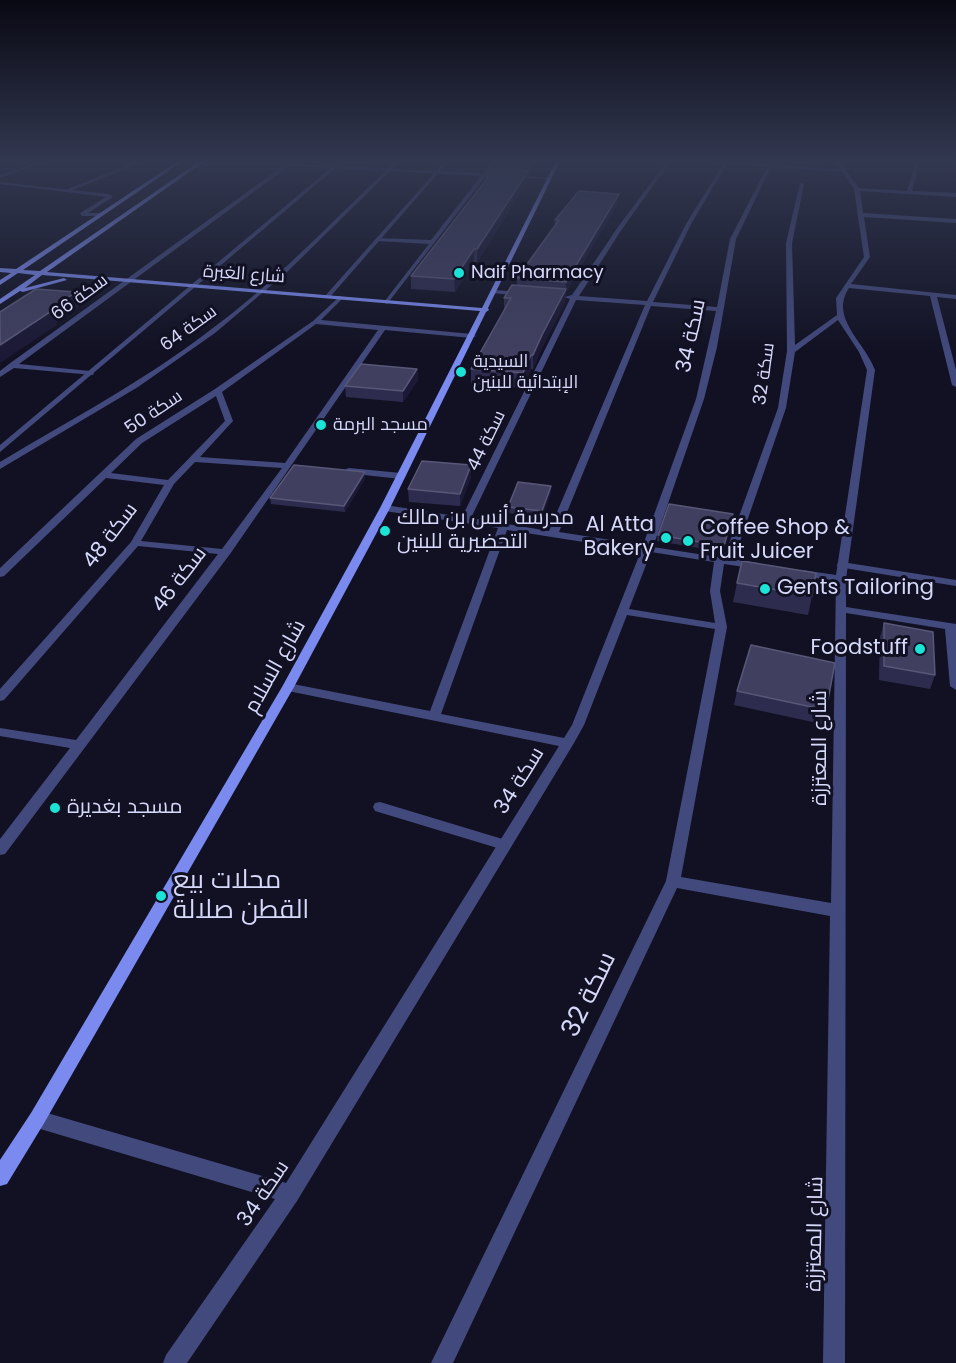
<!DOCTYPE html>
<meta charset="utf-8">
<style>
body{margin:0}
canvas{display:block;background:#111123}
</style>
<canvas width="956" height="1363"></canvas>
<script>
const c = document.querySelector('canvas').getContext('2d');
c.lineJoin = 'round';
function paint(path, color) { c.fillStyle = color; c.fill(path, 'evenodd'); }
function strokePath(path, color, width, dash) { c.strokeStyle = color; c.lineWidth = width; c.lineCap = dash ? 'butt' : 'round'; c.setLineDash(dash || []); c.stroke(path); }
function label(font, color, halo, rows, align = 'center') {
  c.font = font + ' Poppins,Cairo,sans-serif'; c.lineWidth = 6; c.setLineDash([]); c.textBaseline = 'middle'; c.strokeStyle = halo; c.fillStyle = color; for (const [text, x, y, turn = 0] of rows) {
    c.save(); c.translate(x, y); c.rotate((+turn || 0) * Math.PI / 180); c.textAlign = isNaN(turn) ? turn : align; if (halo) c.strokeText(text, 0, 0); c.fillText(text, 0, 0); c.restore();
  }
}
const lane = new Path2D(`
 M 139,161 L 145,161 L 70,191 L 65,190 Z
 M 339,161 L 344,161 L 0,452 L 0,445 Z
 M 445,161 L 449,161 L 329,298 L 325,298 L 325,296 Z
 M 349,468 L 401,473 L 406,476 L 401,479 L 346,473 L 346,469 Z
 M 842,562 L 956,580 L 956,586 L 838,567 L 837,565 L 838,563 Z
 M 380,802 L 509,841 L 511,845 L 509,849 L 504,850 L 375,811 L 373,807 L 375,803 Z`);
const street = new Path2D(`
 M 42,161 L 48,161 L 0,178 L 0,175 Z
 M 213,161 L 287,163 L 295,161 L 292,164 L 388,168 L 396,161 L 400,161 L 393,169 L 483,173 L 493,161 L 497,161 L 488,173 L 550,178 L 548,179 L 486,176 L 387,304 L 384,302 L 429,244 L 378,241 L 376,238 L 431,240 L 481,176 L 390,171 L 287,272 L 215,333 L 138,387 L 0,469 L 0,462 C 70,420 144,381 209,331 C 273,284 328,226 385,171 L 289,166 L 19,364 L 90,371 L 94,373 L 93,375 L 14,368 L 0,377 L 0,371 L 9,364 L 283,166 L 224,163 L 192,169 L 190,168 L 217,162 Z
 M 667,161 L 671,161 L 622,229 L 579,296 L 647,301 L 686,224 L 723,164 L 697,161 L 729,161 L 768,164 L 770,161 L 774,161 L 773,165 L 841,169 L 835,161 L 839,161 L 859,188 L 907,191 L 916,161 L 920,161 L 912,191 L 956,193 L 956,197 L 860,191 L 863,213 L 956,219 L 956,223 L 864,217 L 870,257 L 851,284 L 956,295 L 956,299 L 937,297 L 956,370 L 956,387 L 952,385 L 930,296 L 849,288 C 829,318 865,342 875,370 L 846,579 L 846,607 L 956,624 L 956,690 L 950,686 L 945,629 L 846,613 L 845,1363 L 823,1363 L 830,916 L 677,888 L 453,1363 L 431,1363 L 666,881 L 715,629 L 627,615 L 584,725 L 574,743 L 297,1201 L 187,1363 L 163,1363 L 166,1355 L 275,1199 L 37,1128 L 31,1125 L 28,1119 L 31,1113 L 37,1110 L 286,1183 L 559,746 L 288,691 L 282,687 L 288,683 L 430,711 L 498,528 L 385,511 L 380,508 L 385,505 L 462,517 L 570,299 L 564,297 L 572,295 L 618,227 ZM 727,164 L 767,167 L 730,239 L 717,307 L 653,302 L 691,224 ZM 771,167 L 843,172 L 854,189 L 864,257 L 836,298 L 837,315 L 795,345 L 792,243 L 804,184 L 800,183 L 786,243 L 787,351 L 778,408 L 724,558 L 653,547 L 704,399 L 717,347 L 736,239 ZM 576,300 L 645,305 L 549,531 L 471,518 ZM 651,306 L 716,311 L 696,399 L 643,545 L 559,532 ZM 838,320 L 859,352 L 867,370 L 836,575 L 802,570 L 797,573 L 802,576 L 836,581 L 831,903 L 681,877 L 727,627 L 720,591 L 724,564 L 758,569 L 763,566 L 758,563 L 734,559 L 786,408 L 795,352 ZM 507,530 L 641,551 L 572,725 L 564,738 L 441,714 ZM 651,552 L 714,562 L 710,591 L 715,623 L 629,609 Z
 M 0,182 L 109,194 L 113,197 L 88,213 L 100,213 L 102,216 L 82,216 L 80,213 L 106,197 L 0,184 Z
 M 494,290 L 523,292 L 526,294 L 523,296 L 492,293 L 492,291 Z
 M 340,296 L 343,298 L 321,320 L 472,334 L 476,336 L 472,338 L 385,330 L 230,554 L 5,854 L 0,855 L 0,839 L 70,748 L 0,736 L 0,728 L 76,740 L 218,554 L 138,546 L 4,700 L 0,701 L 0,689 L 131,542 L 164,485 L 106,478 L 4,576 L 0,577 L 0,568 L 136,439 L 215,389 L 313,321 ZM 316,324 L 378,330 L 285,463 L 200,457 L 233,421 L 222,392 ZM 216,396 L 225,421 L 168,480 L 111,473 L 142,443 ZM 195,462 L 282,468 L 222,549 L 141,541 L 174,484 Z`);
const secondary = new Path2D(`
 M 178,161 L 183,161 L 23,270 L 40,271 L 200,161 L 205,161 L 47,272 L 482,308 L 556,161 L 560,161 L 488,308 L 489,310 L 486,312 L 390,508 L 294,687 L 43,1125 L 7,1184 L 0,1186 L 0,1160 L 31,1113 L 282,687 L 380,508 L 480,311 L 42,275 L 25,288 L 64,278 L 67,280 L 23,292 L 20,291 L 0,304 L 0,299 L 35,275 L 18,273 L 0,285 L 0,280 L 11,273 L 0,272 L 0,268 L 16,269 Z`);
const wall = new Path2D(`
 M 495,161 L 537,161 L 530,172 L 529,172 L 528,180 L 477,262 L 474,262 L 455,292 L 411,289 L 411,276 L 484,183 L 484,176 L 495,168 Z
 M 618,203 L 566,292 L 565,302 L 541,350 L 533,369 L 531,369 L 523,388 L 471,384 L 471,369 L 504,311 L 504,298 L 517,285 L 517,278 L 554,226 L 555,220 Z
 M 417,369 L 418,380 L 403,402 L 346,397 L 345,386 Z
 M 471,465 L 471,477 L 460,506 L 409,502 L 408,489 Z
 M 365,478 L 345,512 L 271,504 L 270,498 Z
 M 551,486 L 551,492 L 542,517 L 508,513 L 508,507 Z
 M 733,514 L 723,552 L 657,541 L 658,535 Z
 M 737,583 L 812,596 L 808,615 L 733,602 Z
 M 884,623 L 935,675 L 930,689 L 879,680 L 880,637 Z
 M 737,691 L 826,710 L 822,724 L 734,705 Z`);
const shadedWall = new Path2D(`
 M 530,161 L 537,161 L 530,172 Z
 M 525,170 L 525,175 L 529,170 L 528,180 L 477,262 L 477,249 Z
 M 619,194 L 618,203 L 566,292 L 565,302 L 541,350 L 533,369 L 533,355 L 542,335 L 566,290 L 566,282 Z
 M 474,249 L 474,262 L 455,292 L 454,279 Z
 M 76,292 L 79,306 L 56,323 L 57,325 L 0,363 L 0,345 Z
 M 531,355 L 531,369 L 523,388 L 523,373 Z
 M 417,369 L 418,380 L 403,402 L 403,391 Z
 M 471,465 L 471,477 L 460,506 L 460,494 Z
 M 365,472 L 365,478 L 345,512 L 344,506 Z
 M 551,486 L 551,492 L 542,517 L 542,511 Z`);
const building = new Path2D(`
 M 490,168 L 525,170 L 524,171 L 529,170 L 477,249 L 474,249 L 454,279 L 411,276 L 489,176 L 484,176 Z
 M 579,191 L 619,194 L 566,282 L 517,278 L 559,220 L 555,220 Z
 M 512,285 L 566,289 L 542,335 L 533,355 L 531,355 L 523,373 L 471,369 L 511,298 L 504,298 Z
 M 36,289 L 76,292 L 50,310 L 53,310 L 0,345 L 0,312 Z
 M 361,364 L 417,369 L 403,391 L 345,386 Z
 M 422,461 L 471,465 L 460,494 L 408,489 Z
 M 294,465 L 365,472 L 344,506 L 270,498 Z
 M 518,482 L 551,486 L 542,511 L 508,507 Z
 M 669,504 L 733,514 L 724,546 L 658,535 Z
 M 742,561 L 816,573 L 812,596 L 737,583 Z
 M 884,623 L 933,632 L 935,675 L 884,666 Z
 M 751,645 L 835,663 L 826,710 L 737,691 Z`);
const markers = [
 [459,273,6,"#1be3d6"],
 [461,372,6,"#1be3d6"],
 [321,425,6,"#1be3d6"],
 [385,531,6,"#1be3d6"],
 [666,538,6,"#1be3d6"],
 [688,541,6,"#1be3d6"],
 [765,589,6,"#1be3d6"],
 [920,649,6,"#1be3d6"],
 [55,808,6,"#1be3d6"],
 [161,896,6,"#1be3d6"]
];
const farPoinames = [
 ["Naif Pharmacy",471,273],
 ["السيدية",473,362],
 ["الإبتدائية للبنين",473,383],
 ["مسجد البرمة",333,425]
];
const farStreetnames = [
 ["شارع الغبرة",244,275,4],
 ["سكة 66",80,298,-36],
 ["سكة 64",189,329,-36],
 ["سكة 32",765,374,-82],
 ["سكة 50",154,413,-34],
 ["سكة 44",487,441,-64]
];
const streetNames = [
 ["سكة 34",692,336,-78],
 ["سكة 48",111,536,-53],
 ["سكة 46",180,580,-53],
 ["شارع السلام",276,667,-61],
 ["شارع المعتززة",821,748,-90],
 ["سكة 34",520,781,-58],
 ["سكة 34",264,1194,-56],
 ["شارع المعتززة",816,1234,-89]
];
const poiNames = [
 ["مدرسة أنس بن مالك",397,519],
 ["التحضيرية للبنين",397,543],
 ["Al Atta",654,526,"right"],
 ["Bakery",654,550,"right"],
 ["Coffee Shop &",700,529],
 ["Fruit Juicer",700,553],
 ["Gents Tailoring",777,589],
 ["Foodstuff",908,649,"right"],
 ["مسجد بغديرة",67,808]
];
const nearPoinames = [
 ["محلات بيع",173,881],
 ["القطن صلالة",173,911]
];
const nearStreetnames = [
 ["سكة 32",590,995,-64]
];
paint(lane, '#42497c');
paint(street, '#42497c');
paint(secondary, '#7a8aef');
paint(wall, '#2e2c4e');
paint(shadedWall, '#1b1935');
paint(building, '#403f60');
strokePath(building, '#585778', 1.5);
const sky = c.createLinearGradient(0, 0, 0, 352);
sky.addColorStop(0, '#090913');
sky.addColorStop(0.46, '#323850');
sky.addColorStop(1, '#32385000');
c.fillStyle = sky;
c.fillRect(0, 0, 956, 352);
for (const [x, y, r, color] of markers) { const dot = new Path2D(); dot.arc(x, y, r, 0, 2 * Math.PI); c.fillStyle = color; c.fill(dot); strokePath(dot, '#111123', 2); }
label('18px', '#d7d9fa', '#111123', farPoinames, 'left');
label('18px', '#d7d9fa', '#111123', farStreetnames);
label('21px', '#d7d9fa', '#111123', streetNames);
label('21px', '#d7d9fa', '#111123', poiNames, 'left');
label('26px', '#d7d9fa', '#111123', nearPoinames, 'left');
label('26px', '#d7d9fa', '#111123', nearStreetnames);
</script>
